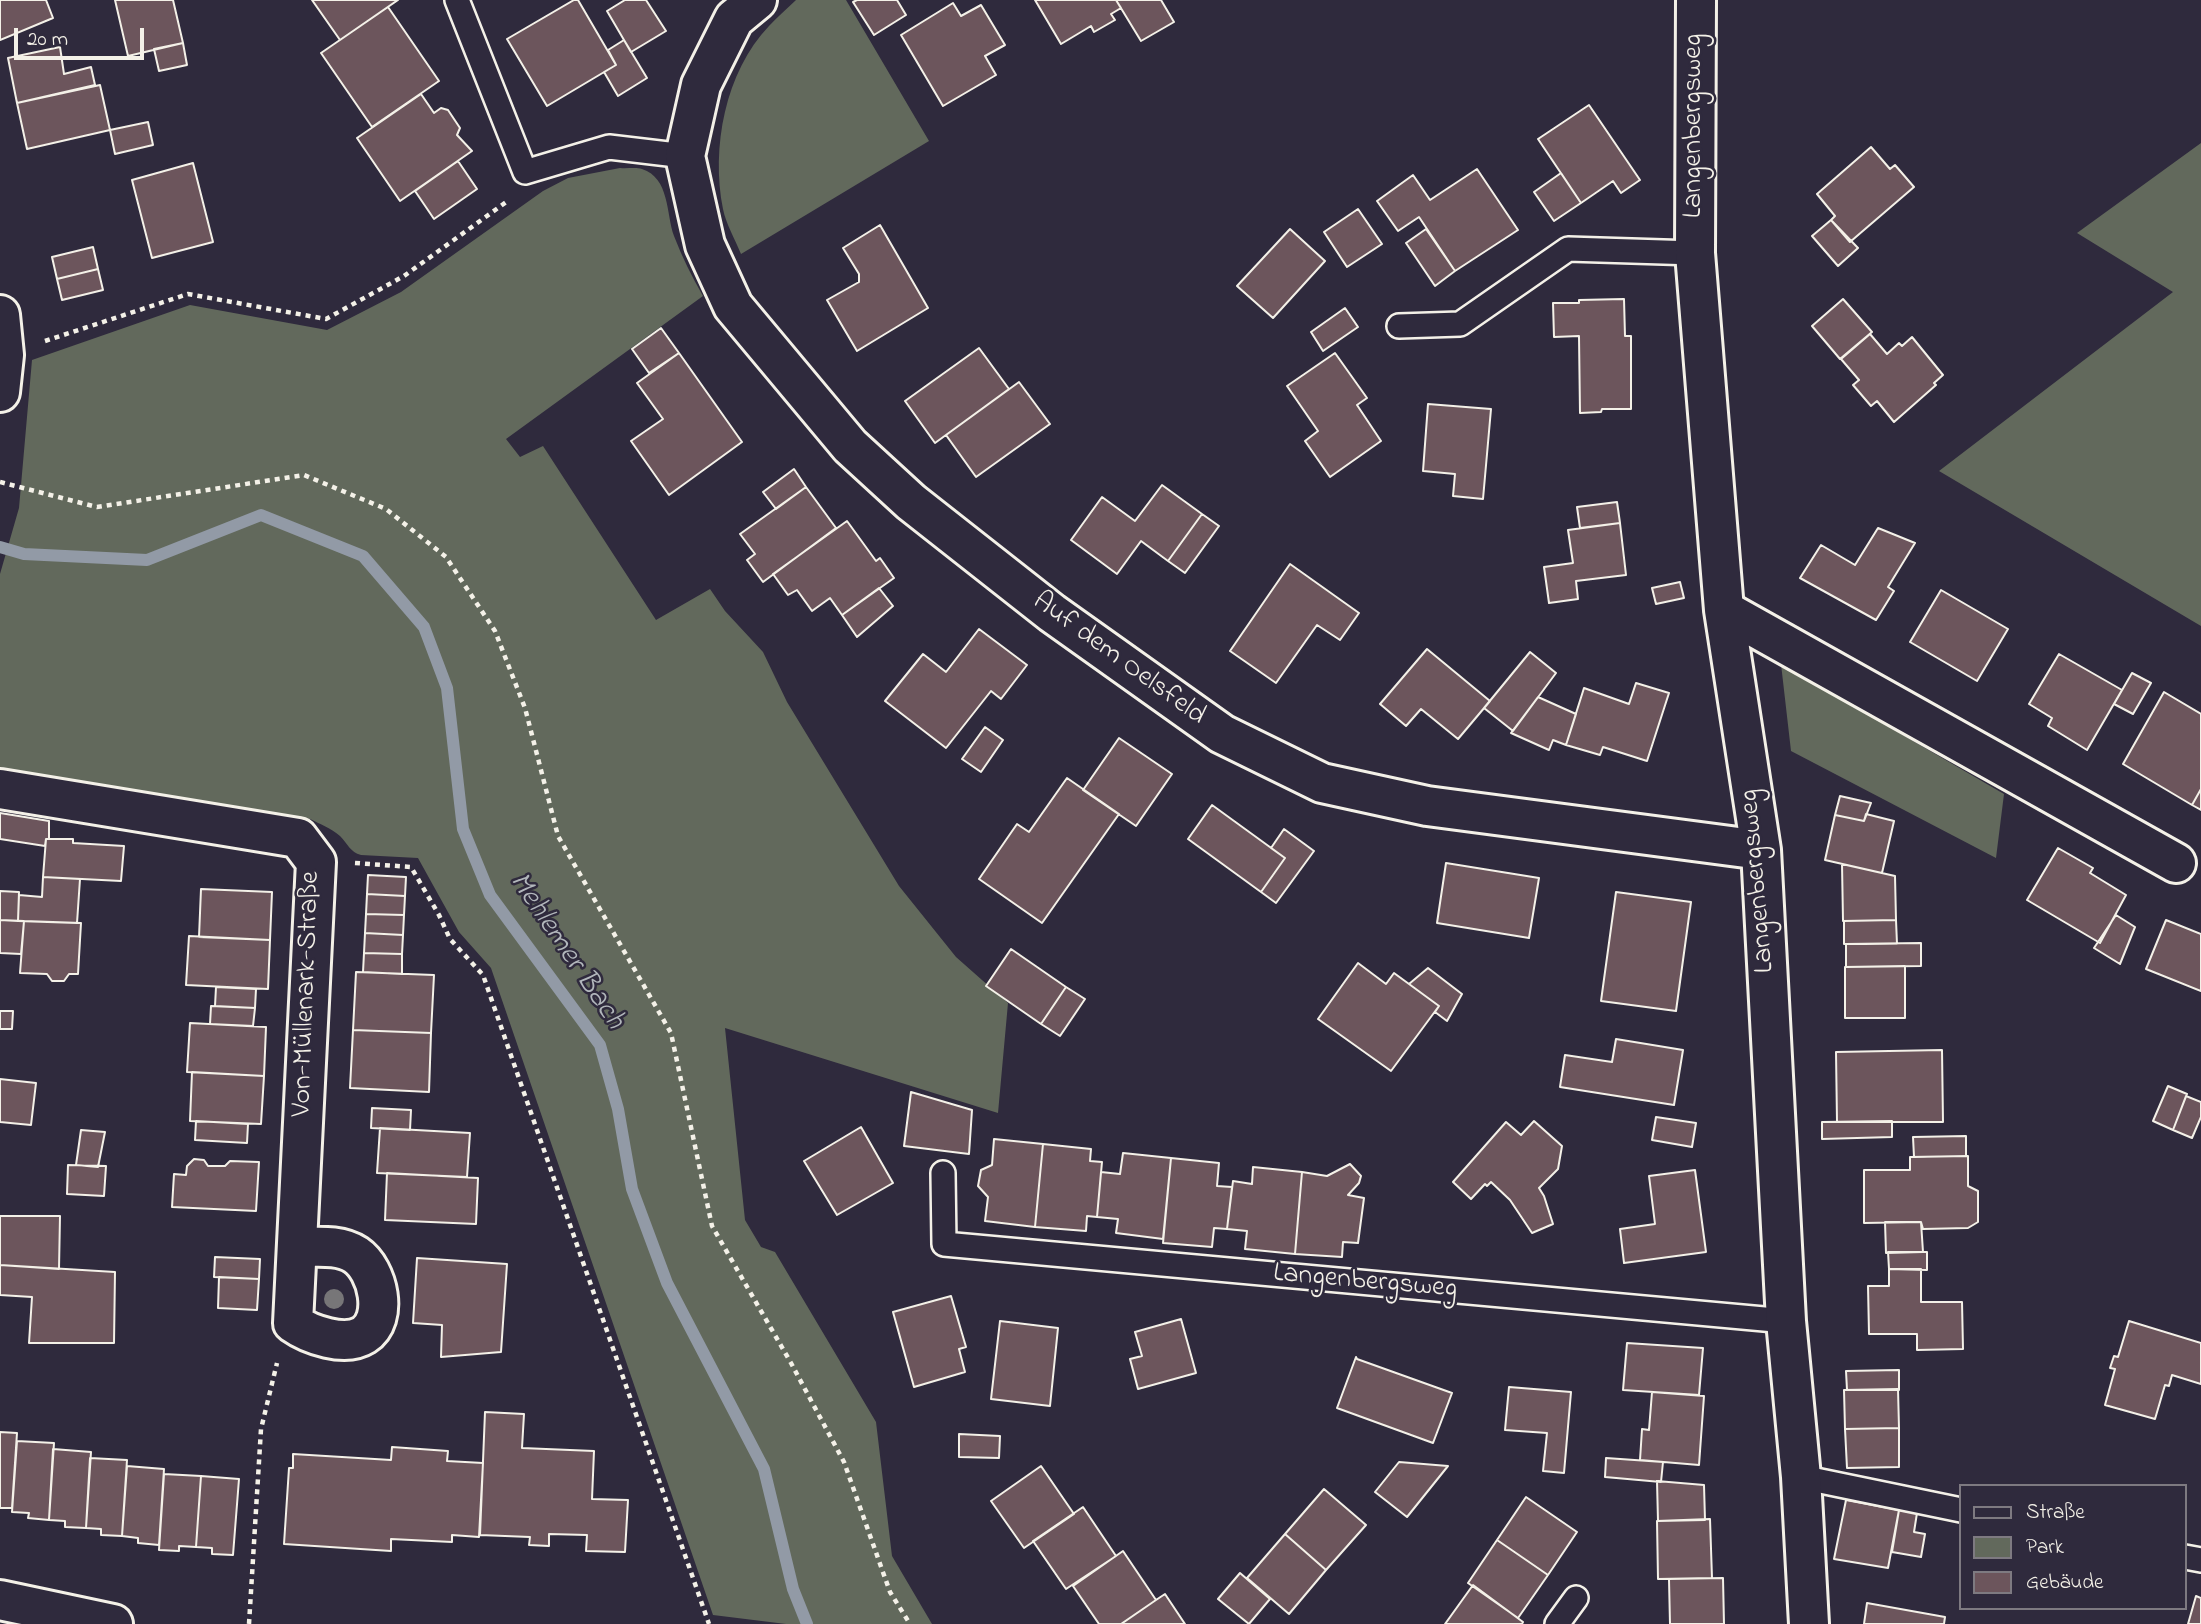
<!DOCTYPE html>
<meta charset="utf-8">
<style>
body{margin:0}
#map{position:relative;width:2201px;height:1624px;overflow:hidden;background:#2f2a3d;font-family:"Indie Flower",sans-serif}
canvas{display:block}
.legend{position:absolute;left:1959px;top:1484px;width:228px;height:126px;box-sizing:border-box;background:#2f2a3d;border:2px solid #7e7a81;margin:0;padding:9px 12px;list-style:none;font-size:21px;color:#f4f1e8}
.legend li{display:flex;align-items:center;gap:14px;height:35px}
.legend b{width:35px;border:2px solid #7e7a81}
.scale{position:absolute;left:14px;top:28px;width:130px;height:32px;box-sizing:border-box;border:4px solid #f4f1e8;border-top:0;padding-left:9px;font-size:21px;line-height:24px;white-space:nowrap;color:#f4f1e8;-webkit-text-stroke:5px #2f2a3d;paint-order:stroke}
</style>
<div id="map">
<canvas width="2201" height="1624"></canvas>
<ul class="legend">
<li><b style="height:9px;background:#2f2a3d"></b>Straße</li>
<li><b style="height:19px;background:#62695c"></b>Park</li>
<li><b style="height:19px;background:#6c555c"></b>Gebäude</li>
</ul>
<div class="scale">20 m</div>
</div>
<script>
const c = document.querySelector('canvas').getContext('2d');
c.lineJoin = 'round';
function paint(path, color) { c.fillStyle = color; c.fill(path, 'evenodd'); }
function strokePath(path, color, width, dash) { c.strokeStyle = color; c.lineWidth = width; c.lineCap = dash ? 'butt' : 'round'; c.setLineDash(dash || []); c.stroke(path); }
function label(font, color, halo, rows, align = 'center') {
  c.font = font + ' "Indie Flower",sans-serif'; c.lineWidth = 5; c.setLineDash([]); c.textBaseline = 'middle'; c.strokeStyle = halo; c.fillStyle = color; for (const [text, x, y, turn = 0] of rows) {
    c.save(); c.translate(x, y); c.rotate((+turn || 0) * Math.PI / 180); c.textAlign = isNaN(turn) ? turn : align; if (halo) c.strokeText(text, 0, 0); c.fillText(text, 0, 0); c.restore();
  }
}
const green = new Path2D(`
 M 796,0 L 846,0 L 929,141 L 741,254 C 735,239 726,224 723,209 C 711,148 725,72 769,26 C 777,17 787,9 796,0 Z
 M 2201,143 L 2201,626 L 1939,471 L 2173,292 L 2077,233 Z
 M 620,168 C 626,169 636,167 642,169 C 670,178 666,214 674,236 C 682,257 692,277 703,296 L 506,439 L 520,457 L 543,446 L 656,620 L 710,589 L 725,611 L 763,652 L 787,702 L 899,886 L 956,957 L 1008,1003 L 998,1113 L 725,1028 L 745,1220 L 761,1247 L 775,1252 L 876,1422 L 892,1556 L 932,1624 L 786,1624 L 713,1615 L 491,968 L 459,932 L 418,858 L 361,855 C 350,852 348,844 340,836 C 331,828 320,824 310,819 L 0,771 L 0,574 L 19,508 L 32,360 L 190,305 L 327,330 L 401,292 L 543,191 L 568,178 Z
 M 1781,664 L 2004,794 L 1996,858 L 1791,751 Z`);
const stream = new Path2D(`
 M 0,547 L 24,554 L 147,560 L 261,515 L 363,556 L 424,627 L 447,688 L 463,829 L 490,895 L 600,1045 L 618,1109 L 632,1189 L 667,1283 L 764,1469 L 793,1589 L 807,1624`);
const building = new Path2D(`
 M 0,0 L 46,0 L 53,18 L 0,40 Z
 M 115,0 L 173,0 L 183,43 L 128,56 Z
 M 312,0 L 398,0 L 340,40 Z
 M 574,0 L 578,0 L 616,65 L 547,106 L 507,39 Z
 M 625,0 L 646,0 L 666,31 L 631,52 L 607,11 Z
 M 857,0 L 897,0 L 906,15 L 874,35 L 853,2 Z
 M 1035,0 L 1116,0 L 1121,8 L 1111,14 L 1115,20 L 1094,32 L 1091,26 L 1061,44 Z
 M 1116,0 L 1161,0 L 1174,22 L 1141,41 Z
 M 953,3 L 961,16 L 981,5 L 1005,45 L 985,56 L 996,75 L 943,106 L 901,35 Z
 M 388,7 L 439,81 L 372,127 L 321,53 Z
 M 624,40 L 647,78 L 618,96 L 604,72 L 616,65 L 608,50 Z
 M 183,43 L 187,65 L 159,71 L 154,49 Z
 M 60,47 L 64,74 L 91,67 L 95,85 L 17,103 L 8,58 Z
 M 100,85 L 110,130 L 27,149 L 17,103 Z
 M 421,94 L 434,113 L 441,108 L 448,110 L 460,128 L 457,135 L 472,151 L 400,201 L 357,138 Z
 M 1589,105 L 1640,180 L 1621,193 L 1613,181 L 1581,203 L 1538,139 Z
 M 148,122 L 153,145 L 115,154 L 110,130 Z
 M 1871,147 L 1890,169 L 1895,165 L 1914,187 L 1850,242 L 1831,220 L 1835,216 L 1817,194 Z
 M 458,161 L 477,189 L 434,219 L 415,191 Z
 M 193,163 L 213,242 L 152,258 L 132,180 Z
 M 1477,169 L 1518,230 L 1455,271 L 1419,217 L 1398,231 L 1377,201 L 1413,175 L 1430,200 Z
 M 1561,173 L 1581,203 L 1554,221 L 1534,192 Z
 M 1358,209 L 1382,244 L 1347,267 L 1324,232 Z
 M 1831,220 L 1858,248 L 1838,266 L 1812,236 Z
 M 880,225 L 928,308 L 857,351 L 827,300 L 859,282 L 859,274 L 843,248 Z
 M 1290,229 L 1325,261 L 1273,318 L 1237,286 Z
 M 1426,229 L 1455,271 L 1435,286 L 1406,243 Z
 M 93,247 L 98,269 L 57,279 L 52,257 Z
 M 98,269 L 103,290 L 62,300 L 57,279 Z
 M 1624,299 L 1625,336 L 1631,336 L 1631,409 L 1602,409 L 1601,412 L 1580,413 L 1579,336 L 1554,337 L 1553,303 L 1579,303 L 1579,300 Z
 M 1843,299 L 1872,332 L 1840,359 L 1812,326 Z
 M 1345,308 L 1358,327 L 1323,351 L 1311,332 Z
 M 661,328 L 679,353 L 649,373 L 632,349 Z
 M 1870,334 L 1887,354 L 1899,343 L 1902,346 L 1912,337 L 1943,375 L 1934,383 L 1936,385 L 1894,422 L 1877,401 L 1871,406 L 1853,385 L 1859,380 L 1841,359 Z
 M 979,348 L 1009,389 L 935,443 L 905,401 Z
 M 679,353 L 742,442 L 669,495 L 631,441 L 663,419 L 637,383 Z
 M 1335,353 L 1367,398 L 1357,405 L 1381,441 L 1330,477 L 1305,441 L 1318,431 L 1287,386 Z
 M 1019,382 L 1050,424 L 976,477 L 946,435 Z
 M 1428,404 L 1491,409 L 1483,499 L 1453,496 L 1455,474 L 1423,471 Z
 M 794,469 L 806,487 L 776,509 L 763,492 Z
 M 1162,485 L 1202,514 L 1168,561 L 1141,541 L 1117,574 L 1071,540 L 1102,497 L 1135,521 Z
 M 806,487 L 836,528 L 763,582 L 747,560 L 755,554 L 740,534 Z
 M 1617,502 L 1620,523 L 1580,528 L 1577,507 Z
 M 1202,514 L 1219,526 L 1185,573 L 1168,561 Z
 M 847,521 L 876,561 L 880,558 L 894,578 L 842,615 L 830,598 L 812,611 L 797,590 L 788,595 L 773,574 Z
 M 1620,523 L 1626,575 L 1576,581 L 1578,599 L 1549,603 L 1544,567 L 1573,563 L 1568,530 Z
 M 1878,528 L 1915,543 L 1888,587 L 1894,591 L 1876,620 L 1800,578 L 1821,545 L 1855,565 Z
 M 1290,564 L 1359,613 L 1340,640 L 1317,625 L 1276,683 L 1230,651 Z
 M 1680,582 L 1684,598 L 1656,604 L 1652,588 Z
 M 879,588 L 893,606 L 857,637 L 842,615 Z
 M 1941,590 L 2008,629 L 1977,681 L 1910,642 Z
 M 979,629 L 1027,665 L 1001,699 L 991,691 L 946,748 L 885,701 L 923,654 L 946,672 Z
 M 1427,649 L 1490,701 L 1458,739 L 1421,709 L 1406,726 L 1380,704 Z
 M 1530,652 L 1556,673 L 1513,731 L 1484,708 Z
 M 2059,654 L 2122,690 L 2087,750 L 2048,726 L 2052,718 L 2029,704 Z
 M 2132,673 L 2151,683 L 2133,714 L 2114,704 Z
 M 1636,683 L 1669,693 L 1647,761 L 1603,747 L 1600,755 L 1566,745 L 1584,688 L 1629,704 Z
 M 2164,692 L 2201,714 L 2201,789 L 2192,805 L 2123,764 Z
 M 1538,697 L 1576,714 L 1566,745 L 1553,740 L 1549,750 L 1511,733 Z
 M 985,727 L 1003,740 L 981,772 L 962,759 Z
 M 1119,738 L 1172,774 L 1136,826 L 1083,790 Z
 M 1067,778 L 1119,814 L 1042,923 L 979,879 L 1017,824 L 1029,832 Z
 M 2201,789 L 2201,810 L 2192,805 Z
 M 1840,796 L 1871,803 L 1864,821 L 1835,815 Z
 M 1212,805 L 1285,858 L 1261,892 L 1188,839 Z
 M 0,813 L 49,821 L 49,839 L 46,839 L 45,846 L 0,839 Z
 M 1866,814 L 1894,821 L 1882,873 L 1825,860 L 1835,815 L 1864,821 Z
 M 1284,829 L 1314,851 L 1276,903 L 1261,892 L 1285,858 L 1271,848 Z
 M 46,839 L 73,839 L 73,843 L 124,846 L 121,881 L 43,877 Z
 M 2058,848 L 2093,868 L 2090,873 L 2126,895 L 2100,943 L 2027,900 Z
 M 1446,863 L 1539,878 L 1529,938 L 1437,923 Z
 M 1842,864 L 1895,876 L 1896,920 L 1843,921 Z
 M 368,875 L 406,877 L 405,896 L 367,894 Z
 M 43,877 L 80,879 L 77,923 L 18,921 L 19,895 L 42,897 Z
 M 201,889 L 272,892 L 270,940 L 199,937 Z
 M 0,891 L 19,892 L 18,921 L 0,920 Z
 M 1616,892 L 1691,902 L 1676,1011 L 1601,1001 Z
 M 367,894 L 405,896 L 404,915 L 366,914 Z
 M 366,914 L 404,915 L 403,935 L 365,933 Z
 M 2116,915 L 2135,927 L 2120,964 L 2094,948 Z
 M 0,920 L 24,921 L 21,954 L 0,953 Z
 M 1896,920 L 1897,944 L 1844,944 L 1844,921 Z
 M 2166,920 L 2201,934 L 2201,991 L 2146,969 Z
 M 24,921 L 81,923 L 78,974 L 69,974 L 64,981 L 52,981 L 47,974 L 20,973 Z
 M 365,933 L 403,935 L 402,954 L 364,953 Z
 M 189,936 L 270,940 L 268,989 L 186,985 Z
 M 1921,943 L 1921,966 L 1846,967 L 1846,944 Z
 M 1011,949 L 1066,987 L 1041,1024 L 986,986 Z
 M 364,953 L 402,954 L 402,974 L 363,972 Z
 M 1358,963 L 1386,984 L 1394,973 L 1439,1006 L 1391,1071 L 1318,1019 Z
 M 1905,966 L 1905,1018 L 1845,1018 L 1845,967 Z
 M 1428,968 L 1462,994 L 1447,1021 L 1435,1012 L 1439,1006 L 1409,984 Z
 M 356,972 L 434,975 L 431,1033 L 353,1030 Z
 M 216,987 L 256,989 L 255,1008 L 215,1006 Z
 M 1066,987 L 1085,999 L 1060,1036 L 1041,1024 Z
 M 211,1006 L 255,1008 L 253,1026 L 210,1024 Z
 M 0,1011 L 13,1011 L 12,1029 L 0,1029 Z
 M 190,1023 L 266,1027 L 264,1076 L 187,1072 Z
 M 353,1030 L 431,1033 L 429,1092 L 350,1088 Z
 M 1616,1039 L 1683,1050 L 1674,1105 L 1560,1087 L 1565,1055 L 1612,1062 Z
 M 1942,1050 L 1943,1122 L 1837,1122 L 1836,1052 Z
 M 192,1072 L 264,1076 L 261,1124 L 190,1121 Z
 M 0,1079 L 36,1083 L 31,1125 L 0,1122 Z
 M 2168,1086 L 2187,1094 L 2173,1130 L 2153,1121 Z
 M 911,1092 L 972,1110 L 969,1154 L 904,1146 Z
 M 2186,1096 L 2201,1102 L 2201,1117 L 2192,1138 L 2173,1130 Z
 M 372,1108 L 411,1110 L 410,1130 L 371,1128 Z
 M 1656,1117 L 1696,1123 L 1692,1147 L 1652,1140 Z
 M 196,1121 L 248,1124 L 247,1143 L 195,1140 Z
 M 1534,1121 L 1562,1146 L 1558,1169 L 1539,1188 L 1544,1196 L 1553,1224 L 1532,1233 L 1510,1200 L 1491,1182 L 1487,1186 L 1485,1184 L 1471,1199 L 1453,1182 L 1506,1122 L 1521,1135 Z
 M 1892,1121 L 1892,1137 L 1822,1139 L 1822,1122 Z
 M 861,1127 L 893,1183 L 837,1215 L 804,1161 Z
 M 380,1128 L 470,1133 L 467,1177 L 377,1173 Z
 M 81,1130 L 105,1132 L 98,1167 L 76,1165 Z
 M 1966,1136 L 1966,1156 L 1914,1157 L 1913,1137 Z
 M 994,1139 L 1043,1144 L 1035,1227 L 985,1221 L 988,1197 L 978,1186 L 981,1170 L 992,1165 Z
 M 1043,1144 L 1091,1149 L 1090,1161 L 1102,1162 L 1097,1217 L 1087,1216 L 1086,1231 L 1035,1227 Z
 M 1123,1153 L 1171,1158 L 1163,1239 L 1116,1233 L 1118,1219 L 1097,1217 L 1101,1172 L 1120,1174 Z
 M 1968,1156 L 1968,1186 L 1978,1191 L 1978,1222 L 1968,1228 L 1923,1229 L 1921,1222 L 1864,1223 L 1864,1170 L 1910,1170 L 1910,1157 Z
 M 1171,1158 L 1219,1163 L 1217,1186 L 1232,1187 L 1227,1229 L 1214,1228 L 1212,1247 L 1163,1243 Z
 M 194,1159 L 204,1160 L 208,1166 L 225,1166 L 230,1161 L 259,1162 L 256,1211 L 172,1207 L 174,1174 L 186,1175 L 187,1166 Z
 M 1350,1164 L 1361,1176 L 1359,1183 L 1348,1195 L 1364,1198 L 1358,1243 L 1343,1242 L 1342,1257 L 1295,1254 L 1302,1172 L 1327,1176 Z
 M 68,1165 L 106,1166 L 104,1196 L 67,1194 Z
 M 1253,1167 L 1302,1172 L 1295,1254 L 1245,1249 L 1247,1231 L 1227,1229 L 1233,1181 L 1252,1184 Z
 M 1695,1170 L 1706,1252 L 1624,1263 L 1620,1229 L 1655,1224 L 1649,1176 Z
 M 387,1173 L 478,1178 L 476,1224 L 385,1220 Z
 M 0,1216 L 60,1216 L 59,1269 L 0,1265 Z
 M 1885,1222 L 1921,1222 L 1923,1252 L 1886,1253 Z
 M 1888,1252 L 1927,1252 L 1927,1270 L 1889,1269 Z
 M 215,1257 L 260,1259 L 259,1279 L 214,1277 Z
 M 417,1258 L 507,1264 L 501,1352 L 441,1357 L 442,1325 L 413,1323 Z
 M 0,1265 L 115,1272 L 114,1343 L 29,1343 L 32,1297 L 0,1295 Z
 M 1889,1269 L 1921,1269 L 1921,1302 L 1962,1302 L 1963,1349 L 1917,1350 L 1917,1334 L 1869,1334 L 1868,1286 L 1889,1286 Z
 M 219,1277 L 259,1279 L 257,1310 L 218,1308 Z
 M 951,1296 L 966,1347 L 959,1349 L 965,1372 L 914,1387 L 893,1312 Z
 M 1181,1319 L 1196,1373 L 1138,1389 L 1130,1359 L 1142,1356 L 1135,1332 Z
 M 1000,1321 L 1058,1328 L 1050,1406 L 991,1399 Z
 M 2129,1321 L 2201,1343 L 2201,1384 L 2172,1375 L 2169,1386 L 2165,1385 L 2155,1419 L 2105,1405 L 2115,1369 L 2110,1368 L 2114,1356 L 2118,1357 Z
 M 1627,1343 L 1703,1348 L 1699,1395 L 1623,1390 Z
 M 1356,1357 L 1357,1359 L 1452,1393 L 1433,1443 L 1337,1408 Z
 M 1899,1370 L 1899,1390 L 1847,1390 L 1846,1371 Z
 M 1509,1387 L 1571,1392 L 1564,1473 L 1543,1471 L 1547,1433 L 1505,1430 Z
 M 1898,1389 L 1899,1428 L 1845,1429 L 1844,1390 Z
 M 1652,1392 L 1704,1396 L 1699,1465 L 1640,1460 L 1642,1429 L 1649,1430 Z
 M 485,1412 L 524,1414 L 522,1448 L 594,1451 L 592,1499 L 628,1500 L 625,1552 L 586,1551 L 587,1535 L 549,1534 L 549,1546 L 529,1545 L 530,1537 L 480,1535 Z
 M 1899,1428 L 1899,1467 L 1847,1468 L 1845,1429 Z
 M 0,1432 L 17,1433 L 12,1508 L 0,1508 Z
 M 959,1434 L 1000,1436 L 999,1458 L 959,1457 Z
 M 17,1441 L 54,1443 L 49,1520 L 28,1518 L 29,1513 L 12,1512 Z
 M 392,1447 L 448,1451 L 447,1461 L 483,1463 L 479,1537 L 452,1535 L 452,1542 L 391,1539 L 391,1551 L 284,1544 L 289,1468 L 293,1468 L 293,1454 L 391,1460 Z
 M 53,1449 L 91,1452 L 86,1528 L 65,1527 L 65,1521 L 49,1520 Z
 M 90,1458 L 127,1460 L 122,1536 L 101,1535 L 101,1529 L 86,1528 Z
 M 1606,1458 L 1663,1462 L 1661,1482 L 1605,1477 Z
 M 1399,1462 L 1448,1466 L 1407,1517 L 1375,1492 Z
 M 127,1466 L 164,1469 L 159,1545 L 138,1543 L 138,1538 L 122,1536 Z
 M 1041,1466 L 1074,1514 L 1024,1548 L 991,1501 Z
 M 164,1474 L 201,1476 L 196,1547 L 179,1546 L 179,1551 L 159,1550 Z
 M 201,1476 L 239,1479 L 233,1555 L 212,1554 L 212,1548 L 196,1547 Z
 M 1657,1481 L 1704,1485 L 1705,1520 L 1658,1521 Z
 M 1324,1489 L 1366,1525 L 1326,1570 L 1285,1534 Z
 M 1526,1497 L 1577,1532 L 1548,1575 L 1497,1540 Z
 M 1846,1500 L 1899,1510 L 1888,1568 L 1834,1559 Z
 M 1083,1507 L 1116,1556 L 1066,1589 L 1033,1541 Z
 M 1899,1510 L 1917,1513 L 1914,1532 L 1925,1534 L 1921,1557 L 1892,1552 Z
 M 1710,1519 L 1712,1578 L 1658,1579 L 1657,1521 Z
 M 1285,1534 L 1326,1570 L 1289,1614 L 1247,1578 Z
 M 1497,1540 L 1548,1575 L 1518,1618 L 1468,1583 Z
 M 1123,1551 L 1156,1600 L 1121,1624 L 1099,1624 L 1073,1586 Z
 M 1240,1573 L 1270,1599 L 1249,1624 L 1218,1599 Z
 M 1723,1578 L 1724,1624 L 1670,1624 L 1669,1579 Z
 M 1473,1585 L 1523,1622 L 1522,1624 L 1445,1624 Z
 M 1165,1594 L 1185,1624 L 1121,1624 L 1156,1600 Z
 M 2196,1596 L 2201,1598 L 2201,1624 L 2188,1624 Z
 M 1867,1603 L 1945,1617 L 1944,1624 L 1864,1624 Z`);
const path = new Path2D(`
 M 45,341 L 188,294 L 326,319 L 404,276 L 509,200
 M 0,482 L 97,507 L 304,475 L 386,509 L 446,557 L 495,631 L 525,708 L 558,836 L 671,1033 L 712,1226 L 791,1363 L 844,1462 L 890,1592 L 910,1624
 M 355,863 L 411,867 L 439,915 L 450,939 L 483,975 L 709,1624
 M 249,1624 L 261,1429 L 277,1363`);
const lane = new Path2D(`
 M 457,0 L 525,172 L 609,147 L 685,156
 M 1399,326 L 1460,324 L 1568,249 L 1695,253
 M 943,1173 L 944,1244 L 1786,1321
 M 1801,1477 L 1961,1510
 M 2185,1557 L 2201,1560
 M 1557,1624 L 1576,1598`);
const street = new Path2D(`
 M 757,0 L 734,19 L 701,85 L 685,156 L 705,245 L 733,306 L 850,446 L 911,502 L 1052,613 L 1222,734 L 1322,783 L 1427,806 L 1761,850
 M 1696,0 L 1695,253 L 1724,610 L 1761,850 L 1786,1321 L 1801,1477 L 1809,1624
 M 0,315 L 4,355 L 0,392
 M 1724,610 L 2176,863
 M 0,789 L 298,838 L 316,862 L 293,1323 C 310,1335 345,1347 364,1335 C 389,1319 378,1270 356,1255 C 340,1244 317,1247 298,1247`);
const secondary = new Path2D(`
 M 0,1600 L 113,1624`);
const trees = [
 [334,1299]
];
const streetNames = [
 ["Langenbergsweg",1695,126,-90],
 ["Auf dem Oelsfeld",1118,660,36],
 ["Langenbergsweg",1759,881,-95],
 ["Von-Müllenark-Straße",308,994,-88],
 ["Langenbergsweg",1365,1283,5]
];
const waterNames = [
 ["Mehlemer Bach",565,952,56]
];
paint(green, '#62695c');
strokePath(stream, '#929aa6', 12);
paint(building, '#6c555c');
strokePath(building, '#f4f1e8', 2);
strokePath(lane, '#f4f1e8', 28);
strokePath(street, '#f4f1e8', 44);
strokePath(secondary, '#f4f1e8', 44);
strokePath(path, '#f4f1e8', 4.5, [5, 5]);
strokePath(lane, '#2f2a3d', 23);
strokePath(street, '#2f2a3d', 38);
strokePath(secondary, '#2f2a3d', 38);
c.fillStyle = '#777678';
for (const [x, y] of trees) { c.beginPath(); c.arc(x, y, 10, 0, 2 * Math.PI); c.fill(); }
label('28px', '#f4f1e8', '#2f2a3d', streetNames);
label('italic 30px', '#b2b7bc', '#2f2a3d', waterNames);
</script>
